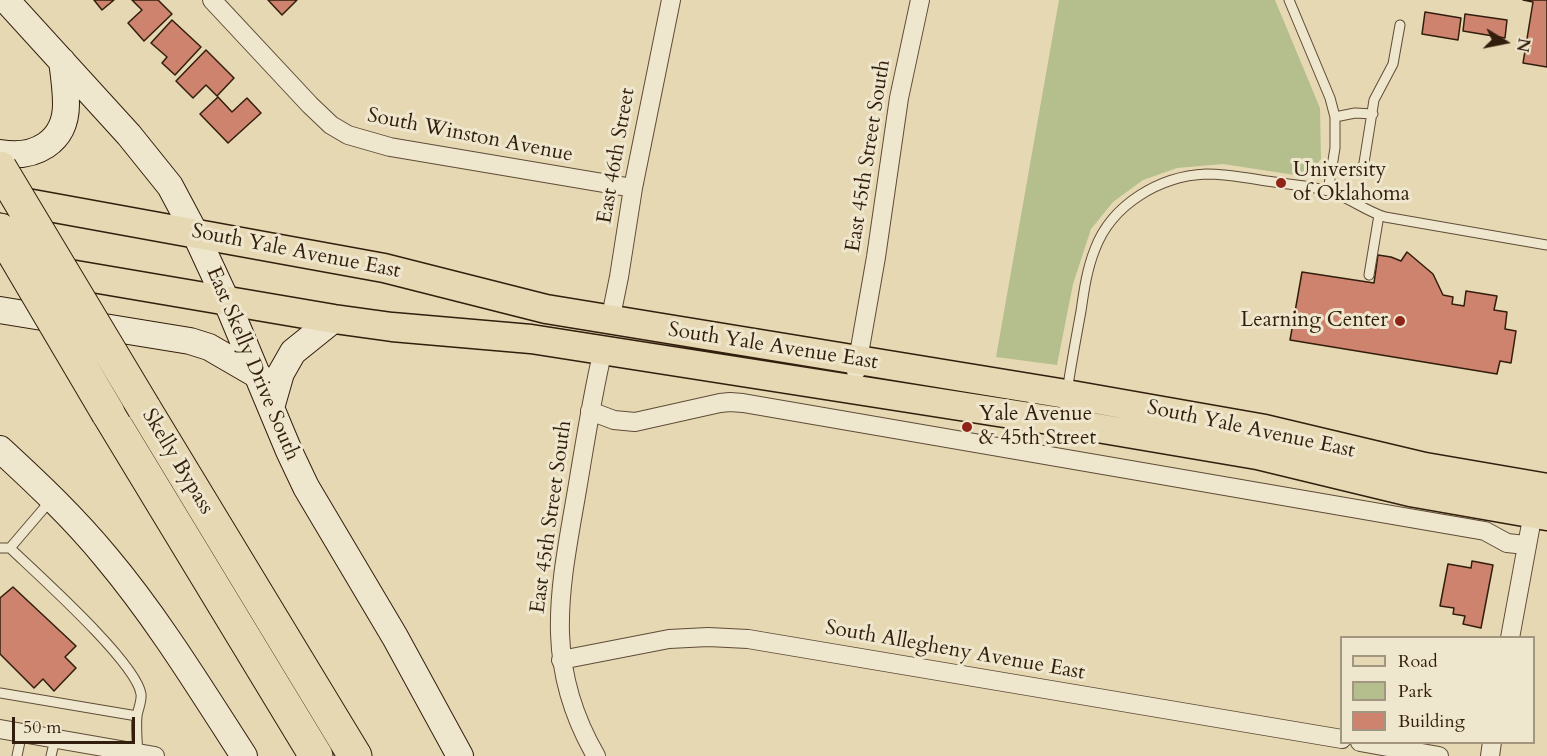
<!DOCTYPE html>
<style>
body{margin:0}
#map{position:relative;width:1547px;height:756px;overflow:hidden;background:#e6d8b3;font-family:Cardo,serif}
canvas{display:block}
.legend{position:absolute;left:1340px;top:636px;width:195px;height:108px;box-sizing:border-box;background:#efe6ce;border:2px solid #a39680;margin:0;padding:8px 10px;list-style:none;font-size:18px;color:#321e0c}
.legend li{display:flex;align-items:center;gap:12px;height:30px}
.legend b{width:30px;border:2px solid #a39680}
.north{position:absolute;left:1475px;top:12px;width:60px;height:60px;-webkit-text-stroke:4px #efe6ce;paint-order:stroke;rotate:100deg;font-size:16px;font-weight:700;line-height:24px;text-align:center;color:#321e0c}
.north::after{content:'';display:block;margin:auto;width:21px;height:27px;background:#321e0c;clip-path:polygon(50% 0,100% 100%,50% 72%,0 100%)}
.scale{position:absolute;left:12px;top:717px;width:123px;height:27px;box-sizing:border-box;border:3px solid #321e0c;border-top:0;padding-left:8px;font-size:18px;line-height:21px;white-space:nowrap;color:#321e0c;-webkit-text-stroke:4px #efe6ce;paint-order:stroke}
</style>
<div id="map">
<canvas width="1547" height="756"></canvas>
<ul class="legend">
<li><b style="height:8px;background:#e6d8b3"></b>Road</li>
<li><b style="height:16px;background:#b4bf8d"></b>Park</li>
<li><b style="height:16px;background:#cd836d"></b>Building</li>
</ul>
<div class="north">N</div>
<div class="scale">50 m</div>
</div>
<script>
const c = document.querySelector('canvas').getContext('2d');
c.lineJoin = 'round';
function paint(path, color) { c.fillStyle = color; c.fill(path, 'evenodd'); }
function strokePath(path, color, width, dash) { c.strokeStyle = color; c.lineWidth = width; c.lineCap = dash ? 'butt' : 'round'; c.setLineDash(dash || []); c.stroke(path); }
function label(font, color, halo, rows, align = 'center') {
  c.font = font + ' Cardo,serif'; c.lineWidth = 6; c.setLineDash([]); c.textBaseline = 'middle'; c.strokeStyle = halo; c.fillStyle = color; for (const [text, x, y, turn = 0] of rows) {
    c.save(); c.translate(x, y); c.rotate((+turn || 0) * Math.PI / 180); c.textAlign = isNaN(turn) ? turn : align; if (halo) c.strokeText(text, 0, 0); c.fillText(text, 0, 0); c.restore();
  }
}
const green = new Path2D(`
 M 1059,0 L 1275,0 L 1320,108 L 1321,159 L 1314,168 L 1303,174 L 1295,175 L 1223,164 L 1177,168 L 1143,180 L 1113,202 L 1091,229 L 1073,284 L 1057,365 L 996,357 Z`);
const building = new Path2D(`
 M 94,0 L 114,0 L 102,10 Z
 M 132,0 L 158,0 L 172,14 L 144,41 L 128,23 L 142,10 Z
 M 268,0 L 297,0 L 282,15 Z
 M 1523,0 L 1547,0 L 1547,67 L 1523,63 L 1533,2 Z
 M 1425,12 L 1461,18 L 1458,40 L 1422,34 Z
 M 1465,14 L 1507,20 L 1505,38 L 1463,31 Z
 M 172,20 L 201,47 L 175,75 L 162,63 L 167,57 L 151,43 Z
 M 206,50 L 234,78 L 217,96 L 206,85 L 193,98 L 176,81 Z
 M 218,97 L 232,112 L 247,98 L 261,113 L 228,143 L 200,114 Z
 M 1407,252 L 1433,274 L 1443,295 L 1453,297 L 1452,304 L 1464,306 L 1466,291 L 1497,296 L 1494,310 L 1507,312 L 1505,329 L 1516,331 L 1511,363 L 1500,361 L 1497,374 L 1290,340 L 1302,272 L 1374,283 L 1378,255 L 1391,257 L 1401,261 Z
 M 1472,561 L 1493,565 L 1481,628 L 1463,624 L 1465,616 L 1453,614 L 1454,608 L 1440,606 L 1448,564 L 1471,568 Z
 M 13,587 L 76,646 L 65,657 L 76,668 L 54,691 L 43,679 L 34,688 L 0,654 L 0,598 Z`);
const service = new Path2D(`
 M 1289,0 L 1330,98 L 1335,117 L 1335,148 L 1328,191
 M 1335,117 L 1355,113 L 1373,114
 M 1363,169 L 1374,100 L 1393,64 L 1400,25
 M 1369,275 L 1379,215
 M 1067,392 C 1071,365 1076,338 1081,311 C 1084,290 1087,269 1095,249 C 1112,204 1160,176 1206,174 C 1229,174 1252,179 1274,182 C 1292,185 1311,186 1328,191 C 1349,197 1365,211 1385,217 L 1547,245
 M 0,548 L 10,548 C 37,574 136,662 141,694 C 142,701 138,709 137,716 C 136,728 137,741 138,753
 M 10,548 L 51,500
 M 0,693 L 137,716
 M 17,756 L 22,732
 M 51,756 L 55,739`);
const minor = new Path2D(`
 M 212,0 L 310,105 L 331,125 L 348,135 L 390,147 L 633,188
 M 610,321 L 619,277 L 633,188 L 671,0
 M 856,371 L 876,257 L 899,98 L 920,0
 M 590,411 L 614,420 L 635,422 L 720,403 L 730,402 L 743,403 L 1485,531 L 1507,543 L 1526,545
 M 1510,638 L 1533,513
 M 561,660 L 669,639 L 708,637 L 748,639 L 1342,739
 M 0,729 L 155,756
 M 1360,742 L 1439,756
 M 596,756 C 542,663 560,589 577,490 C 585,443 592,396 603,350
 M 1490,756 L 1492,742`);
const secondary = new Path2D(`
 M 6,0 L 129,135 L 170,186 L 195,233 L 226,300 L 289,451 L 306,487 L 395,637 L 460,756
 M 0,153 C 34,159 66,143 66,104 C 66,90 64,75 62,61
 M 0,310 L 190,341 L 209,347 L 259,376
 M 271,408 L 281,373 L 293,352 L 334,319
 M 0,449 C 37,483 74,518 106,557 C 158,619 200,688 244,756`);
const primary = new Path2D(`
 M 5,199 L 384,268 L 546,309 L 1066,394 L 1265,429 L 1425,467 L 1547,488
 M 46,270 L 334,319 L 392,327 L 531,339 L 1062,422 L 1257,455 L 1410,492 L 1547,516`);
const motorway = new Path2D(`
 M 144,408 L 355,756
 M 108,413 L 316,756`);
const motorwayBridge = new Path2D(`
 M 0,168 L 144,408
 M 0,230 L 108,413`);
const markers = [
 [1281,183,6,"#8f2418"],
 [1400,321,6,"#8f2418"],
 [967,427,6,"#8f2418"]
];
const streetNames = [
 ["South Winston Avenue",470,136,11],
 ["East 46th Street",617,156,-80],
 ["East 45th Street South",869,156,-81],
 ["South Yale Avenue East",296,252,11],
 ["South Yale Avenue East",773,347,9],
 ["East Skelly Drive South",252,364,67],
 ["South Yale Avenue East",1251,430,12],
 ["Skelly Bypass",177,462,59],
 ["East 45th Street South",552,517,-82],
 ["South Allegheny Avenue East",955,651,10]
];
const poiNames = [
 ["University",1293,171],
 ["of Oklahoma",1293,195],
 ["Learning Center",1388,321,"right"],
 ["Yale Avenue",979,415],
 ["& 45th Street",979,439]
];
paint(green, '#b4bf8d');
paint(building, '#cd836d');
strokePath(building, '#321e0c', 1.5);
strokePath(service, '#5f4c36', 11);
strokePath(minor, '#5f4c36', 20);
strokePath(secondary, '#321e0c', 28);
strokePath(primary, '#321e0c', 31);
strokePath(motorway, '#321e0c', 35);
strokePath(service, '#efe6ce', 9);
strokePath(minor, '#efe6ce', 18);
strokePath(secondary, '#efe6ce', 26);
strokePath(primary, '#e6d8b3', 28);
strokePath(motorway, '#e6d8b3', 33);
strokePath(motorwayBridge, '#321e0c', 35, []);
strokePath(motorwayBridge, '#e6d8b3', 33);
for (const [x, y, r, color] of markers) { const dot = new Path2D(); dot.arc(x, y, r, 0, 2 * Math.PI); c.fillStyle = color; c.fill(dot); strokePath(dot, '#efe6ce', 2); }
label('21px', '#321e0c', '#efe6ce', streetNames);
label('21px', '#321e0c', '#efe6ce', poiNames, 'left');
</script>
